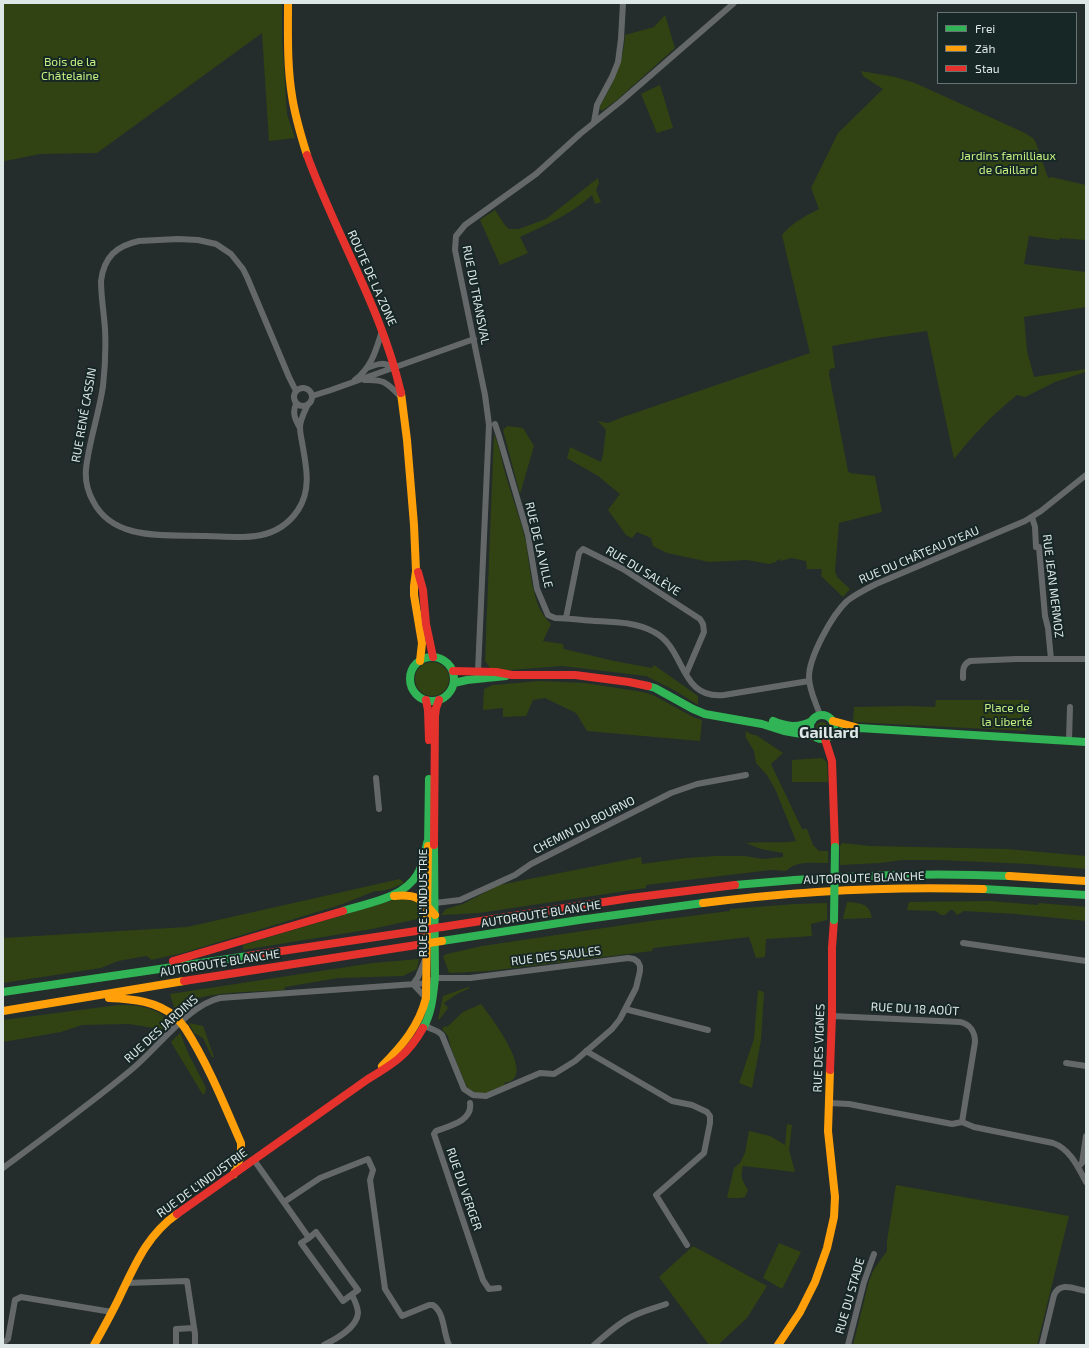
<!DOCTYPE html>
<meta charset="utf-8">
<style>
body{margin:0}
#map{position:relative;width:1089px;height:1348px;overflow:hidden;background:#242d2c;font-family:"Exo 2",sans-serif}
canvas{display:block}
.frame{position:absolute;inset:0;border:4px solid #dde8e6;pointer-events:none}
.legend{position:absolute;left:937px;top:12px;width:140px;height:72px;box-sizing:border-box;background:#162725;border:1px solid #667472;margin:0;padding:5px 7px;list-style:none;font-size:12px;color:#dde8e6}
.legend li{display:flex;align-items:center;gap:8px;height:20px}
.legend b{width:20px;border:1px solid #667472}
</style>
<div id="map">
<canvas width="1089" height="1348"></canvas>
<div class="frame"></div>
<ul class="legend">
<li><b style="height:5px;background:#30b455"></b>Frei</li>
<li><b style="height:5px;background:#ff9f0a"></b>Zäh</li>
<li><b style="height:5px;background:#e5322d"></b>Stau</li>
</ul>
</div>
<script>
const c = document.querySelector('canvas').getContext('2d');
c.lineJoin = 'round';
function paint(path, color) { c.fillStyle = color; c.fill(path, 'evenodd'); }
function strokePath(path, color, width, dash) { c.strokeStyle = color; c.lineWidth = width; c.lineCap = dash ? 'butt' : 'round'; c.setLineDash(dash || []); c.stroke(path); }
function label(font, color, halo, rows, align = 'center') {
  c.font = font + ' "Exo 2",sans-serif'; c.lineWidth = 4; c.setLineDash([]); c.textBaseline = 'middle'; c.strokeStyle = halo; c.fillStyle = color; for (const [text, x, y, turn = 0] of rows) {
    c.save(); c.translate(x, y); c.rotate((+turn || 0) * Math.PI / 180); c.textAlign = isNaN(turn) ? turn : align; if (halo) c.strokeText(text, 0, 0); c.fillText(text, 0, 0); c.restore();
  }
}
const green = new Path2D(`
 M 3,3 L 282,3 L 282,39 L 287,114 L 295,138 L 269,141 L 262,33 L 97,153 L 40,154 L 5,161 L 3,163 Z
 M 665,15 L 675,48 L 618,99 L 602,111 L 599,108 C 614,82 623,65 625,35 L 654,27 Z
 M 861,71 L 895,77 L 915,83 L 1025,133 L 1034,139 L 1036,143 L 1048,178 L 1051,177 L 1086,185 L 1086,240 L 1060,238 L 1059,240 L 1029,236 L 1024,264 L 1086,272 L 1086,307 L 1024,317 L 1027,351 L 1034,377 L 1086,369 L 1086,371 L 1082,373 L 1055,382 L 1025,397 L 1017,395 C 993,414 973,435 954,459 L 927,331 L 876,338 L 832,346 L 835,368 L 830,369 L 829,374 L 848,471 L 850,473 L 875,476 L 882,512 L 839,523 L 835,571 L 837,577 L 850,589 L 843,597 L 821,576 L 822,569 L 807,569 L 806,561 L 791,558 L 781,561 L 780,559 L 776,561 L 776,562 L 769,564 L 747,560 L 709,562 L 667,553 L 653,546 L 651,538 L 637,532 L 632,538 L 626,535 L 608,510 L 620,494 L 598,476 L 567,458 L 570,447 L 601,462 L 603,454 L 606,430 L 598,421 L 608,423 L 623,417 L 810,353 L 782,235 C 792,223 805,216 819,209 L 811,188 L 838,133 L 883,89 L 863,76 Z
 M 660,85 L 673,128 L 657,133 L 641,94 Z
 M 598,178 L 599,183 L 596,190 L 601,202 L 595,204 L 592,195 C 572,214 545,225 520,237 L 528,253 L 500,265 L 480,220 L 495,210 L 504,224 L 509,229 L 519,229 L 546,219 Z
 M 507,426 L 523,428 L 534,446 L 520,494 L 503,430 Z
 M 494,434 C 499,445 501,457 504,469 C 510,491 518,512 524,534 C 531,562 529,604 551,624 L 543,641 L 563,644 L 564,649 L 614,661 L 652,668 L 654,665 L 698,696 L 698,705 L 674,690 L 646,676 L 562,666 L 510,670 L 495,670 L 490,668 L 485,661 Z
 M415 679a17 17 0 1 1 34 0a17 17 0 1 1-34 0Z
 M 540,681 L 585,683 L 643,692 L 653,695 L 693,717 L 702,720 L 700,741 L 587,731 L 576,713 L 545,698 L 533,700 L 526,716 L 503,717 L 503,708 L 483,710 L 484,689 L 493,685 Z
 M 936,700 L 1029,700 L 1028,707 L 1023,707 L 1022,726 L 1026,726 L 1026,731 L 853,722 L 854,707 L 907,706 L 935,707 Z
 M816 728a6 6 0 1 1 12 0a6 6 0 1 1-12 0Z
 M 745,731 L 753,735 L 756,735 L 783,753 L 771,764 L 802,829 L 807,829 L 813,845 L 819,851 L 828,851 L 828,863 C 814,863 796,860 786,871 L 770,870 L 646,885 L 646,888 L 479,913 L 441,915 L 446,909 L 463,904 L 499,885 L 641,857 L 642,864 L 686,858 L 717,856 L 745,856 L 763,859 L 783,857 L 783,853 L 761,849 L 746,843 C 763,841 780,844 796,841 L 776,791 L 767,775 L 756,763 L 754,751 L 745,736 L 746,735 Z
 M 822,758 L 827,762 L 828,782 L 792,782 L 792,760 Z
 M 842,843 L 870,846 L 1007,849 L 1086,856 L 1086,869 L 1030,864 L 938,860 L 902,860 L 880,863 L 840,865 L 840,846 L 841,845 Z
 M 400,879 L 404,883 C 395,887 385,892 375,891 L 340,905 L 183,953 L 151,960 L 150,958 L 146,956 L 118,961 L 101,968 L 3,983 L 3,938 L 187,927 Z
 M 397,899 L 416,901 L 422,918 L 372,929 L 243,950 L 243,945 Z
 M 990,901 L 1038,905 L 1039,903 L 1086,907 L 1086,921 L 1016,914 L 964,911 L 957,915 L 953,910 L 950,910 L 945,915 L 941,915 L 936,911 L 907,910 L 909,902 Z
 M 847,902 C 860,903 869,903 872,918 L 843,919 Z
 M 827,903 L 827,920 L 811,924 L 812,936 L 766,939 L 765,957 L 756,958 L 749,937 L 653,948 L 652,951 L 489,971 L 449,973 L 443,956 L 447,954 L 482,946 L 651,921 L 730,911 L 730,909 L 795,904 Z
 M 419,959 L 417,969 L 403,976 L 338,978 L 285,987 L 284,990 C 257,992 229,991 203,997 C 197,998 191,1000 185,1001 L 186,1006 L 181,1014 L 174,1007 L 170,994 L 373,963 Z
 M 468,987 L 470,988 L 457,994 L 444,1003 L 448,1008 L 439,1020 L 438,1019 L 443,996 Z
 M 758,990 L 764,992 L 761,1040 L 752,1088 L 739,1083 L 754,1039 Z
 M 481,1004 C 491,1017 525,1062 515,1077 C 513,1081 508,1082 504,1083 L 505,1085 L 483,1094 L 476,1093 L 468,1088 L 465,1083 L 451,1048 L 448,1036 L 442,1029 L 445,1026 L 447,1027 L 463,1012 Z
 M 118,1005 C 134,1005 150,1006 164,1016 L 163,1017 L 173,1023 L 166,1030 L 129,1024 L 82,1025 L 61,1032 L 3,1042 L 3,1020 Z
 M 189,1023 L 203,1026 L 214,1057 L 212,1057 L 203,1038 L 194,1033 Z
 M 180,1033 L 188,1053 L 206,1088 L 205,1093 L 203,1095 L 171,1042 Z
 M 787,1124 L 792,1125 L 789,1150 L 795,1172 L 743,1166 C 740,1176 742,1181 748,1190 L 745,1197 L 740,1198 L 727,1198 L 734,1168 L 740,1163 L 745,1153 L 749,1131 L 770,1136 L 785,1145 Z
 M 896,1185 L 1069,1216 L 1037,1345 L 853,1345 L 869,1281 L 874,1269 L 887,1251 L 887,1241 Z
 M 779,1243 L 801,1252 L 782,1289 L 763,1278 Z
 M 693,1246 L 767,1286 L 747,1318 L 718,1345 L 709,1345 L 659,1277 Z`);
const street = new Path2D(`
 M 594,122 L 597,105 L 612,77 L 618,62 L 621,39 L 623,3
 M 367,368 C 380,363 383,362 395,368
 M 355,380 C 372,367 376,350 382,331
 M 365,380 C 386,379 387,384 401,397
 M294 397a9 9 0 1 1 18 0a9 9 0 1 1-18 0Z
 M 296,391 L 289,377 L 247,277 L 243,269 L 231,254 L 216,244 L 198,240 L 178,239 L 139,241 C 116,246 104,257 101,281 C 101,297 104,313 105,329 C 106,348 105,368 103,386 C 99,414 89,441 86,469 C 85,480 88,492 93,501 C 114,543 170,534 208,536 C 242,538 277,542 298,510 C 312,489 306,465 302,442 C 301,437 300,432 300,427 C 300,420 305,411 308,404
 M 312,396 L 331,390 L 474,339
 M 296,404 C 292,413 295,419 300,428
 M 495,424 L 499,436 L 528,535 L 537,589 L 548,615 L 555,618 C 568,618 581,620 595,621 C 614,622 636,622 654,632 C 686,648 679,700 724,695 L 809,681
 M 1032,517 L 1035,527 L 1036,547 L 1039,547 L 1045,616 L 1048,628 L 1051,659
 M 566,618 L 579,553 L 583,549 L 623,569 L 700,619 L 703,624 L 704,632 L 686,674
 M 478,671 L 489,425 L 485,395 L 455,250 L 456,236 L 465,225 L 536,174 L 580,134 L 620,102 L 734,3
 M 963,678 C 963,671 962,665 970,661 L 1016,659 L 1086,659
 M 820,715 C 816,703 809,690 809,677 C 809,657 832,615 847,601 C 856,594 866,589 876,584 L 1025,521 L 1041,511 L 1086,475
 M 1069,740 L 1070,707
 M 376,778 L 379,809
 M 435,903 L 460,900 L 515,875 L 531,864 L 671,793 L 697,784 L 746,775
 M 963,943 L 1086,961
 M 425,960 L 418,977 L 413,984 L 426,998
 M 625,1009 L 708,1030
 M 832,1016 L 960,1022 C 970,1024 975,1032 975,1042 L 962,1122
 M 424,1024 C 429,1030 437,1029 442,1035 L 464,1089 L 473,1095 L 486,1096 L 540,1073 L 554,1074 L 575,1061 L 612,1029 L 620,1019 L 636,988 L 640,971 L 640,966 L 638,962 L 634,959 L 628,958 L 470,978 L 435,978 L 433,979
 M 586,1051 L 672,1101 L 692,1105 L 707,1112 L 710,1116 L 710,1123 L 704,1153 L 656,1195 L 687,1245
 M 1066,1063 L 1086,1066
 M 470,1103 C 473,1121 449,1126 436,1131 L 434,1134 L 483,1280 L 489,1289 L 499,1288
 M 829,1103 L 849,1104 L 952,1124 L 962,1122 L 974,1127 L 1053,1143 C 1070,1149 1078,1167 1086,1182
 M 254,1160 L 309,1238 L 301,1243 L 343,1301 L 358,1290 L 316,1232 L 309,1238
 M 1078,1167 L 1082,1163 L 1086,1136
 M 3,1168 C 46,1136 90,1104 131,1070 C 157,1049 188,1005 220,998 L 429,983
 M 284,1202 L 320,1178 L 368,1159 L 373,1170 L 370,1180 L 385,1289 L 402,1316 L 429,1305 L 433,1305 C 445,1313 443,1333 449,1345
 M 126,1283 L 187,1281 L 195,1334 L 195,1345
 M 3,1343 L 8,1339 L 15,1300 L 21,1297 L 112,1312
 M 176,1345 L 176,1329 L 194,1328
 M 324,1345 C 336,1339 357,1328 358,1313 C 358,1307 355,1301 352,1295
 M 594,1345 C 606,1335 617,1324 631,1317 C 642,1311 655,1308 666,1304
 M 848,1345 L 864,1282 L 874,1254
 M 1042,1345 L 1054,1295 C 1060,1281 1075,1289 1086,1291`);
const fast = new Path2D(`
 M410 679a22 22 0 1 1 44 0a22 22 0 1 1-44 0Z
 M 454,683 L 467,680 L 506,676
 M 648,686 L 655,688 L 693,709 L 705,714 L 762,724 L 784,731 L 813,736
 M810 727a12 12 0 1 1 24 0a12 12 0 1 1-24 0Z
 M 773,721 C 787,727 799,728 812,721
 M 833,733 L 859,728 L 1086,742
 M 428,846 L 429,779
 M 735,885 C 826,876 917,872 1009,876
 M 983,889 L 1086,895
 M 343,911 C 367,903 402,899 417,875 C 423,866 425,854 427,843
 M 442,941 L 579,920 L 703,903
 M 3,992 L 248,956
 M 423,1028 C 432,1013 433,995 435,978 L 434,845`);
const slow = new Path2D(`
 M 288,3 C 288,34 287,65 292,96 C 295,116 301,136 307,155
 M 401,393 L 407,440 L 414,525 L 416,571 L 414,586 L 414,595 L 422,643 L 420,661
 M 833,721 L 855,727
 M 1009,876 L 1086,881
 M 394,896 C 416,894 421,898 435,915
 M 703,903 C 796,891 889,886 983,889
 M 109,998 C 134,999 156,1001 176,1017
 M 3,1011 L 184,981
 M 185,1028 C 208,1064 224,1104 241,1143 L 241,1155 L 234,1174
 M 382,1066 C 402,1046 419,1026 426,998 L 428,846
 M 94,1345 C 103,1329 112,1313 120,1296 C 135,1265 147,1235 177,1214
 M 778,1345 L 800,1312 L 815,1282 L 827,1248 L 834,1217 L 835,1197 L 828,1131 L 830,1070`);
const jam = new Path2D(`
 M 307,155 C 336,235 382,309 401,393
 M 418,572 L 423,590 L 426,624 L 433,657
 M 453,671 L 496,672 L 512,675 L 575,675 L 629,682 L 648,686
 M 426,700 L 428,710 L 429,740
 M 825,739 L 832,761 L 835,847
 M 434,845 L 435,716 L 436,708 L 439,700
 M 442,927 L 630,898 L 735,885
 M 248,956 L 423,930
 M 173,961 L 343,911
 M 184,981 L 423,944
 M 830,1070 L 832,1016 L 832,948 L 834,920
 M 177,1214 L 368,1079 C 393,1064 408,1055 423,1028`);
const fastBridge = new Path2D(`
 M 834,920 L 835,847`);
const slowBridge = new Path2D(`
 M 423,944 L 442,941
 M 176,1017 L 185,1028`);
const jamBridge = new Path2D(`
 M 423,930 L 442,927`);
const parkNames = [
 ["Bois de la",70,62],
 ["Châtelaine",70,76],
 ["Jardins familliaux",1008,156],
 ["de Gaillard",1008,170],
 ["Place de",1007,708],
 ["la Liberté",1007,722]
];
const streetNames = [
 ["ROUTE DE LA ZONE",372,278,66],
 ["RUE DU TRANSVAL",476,295,79],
 ["RUE RENÉ CASSIN",84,415,-80],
 ["RUE DE LA VILLE",539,545,77],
 ["RUE DU CHÂTEAU D'EAU",919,555,-23],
 ["RUE DU SALÈVE",643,571,31],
 ["RUE JEAN MERMOZ",1053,586,83],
 ["CHEMIN DU BOURNO",584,825,-27],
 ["AUTOROUTE BLANCHE",864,878,-2],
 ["RUE DE L'INDUSTRIE",423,903,-90],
 ["AUTOROUTE BLANCHE",541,914,-9],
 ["RUE DES SAULES",556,956,-7],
 ["AUTOROUTE BLANCHE",220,963,-9],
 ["RUE DU 18 AOÛT",915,1009,3],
 ["RUE DES JARDINS",161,1029,-42],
 ["RUE DES VIGNES",819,1048,-88],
 ["RUE DE L'INDUSTRIE",202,1183,-36],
 ["RUE DU VERGER",464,1189,71],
 ["RUE DU STADE",850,1296,-74]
];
const districtNames = [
 ["Gaillard",829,733]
];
paint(green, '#314312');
strokePath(street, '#656868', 6);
strokePath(fast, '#30b455', 8);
strokePath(slow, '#ff9f0a', 8);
strokePath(jam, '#e5322d', 8);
strokePath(fastBridge, '#30b455', 8);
strokePath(slowBridge, '#ff9f0a', 8);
strokePath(jamBridge, '#e5322d', 8);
label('12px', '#c4f081', '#162725', parkNames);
label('12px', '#dde8e6', '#162725', streetNames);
label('bold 16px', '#dde8e6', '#162725', districtNames);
</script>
